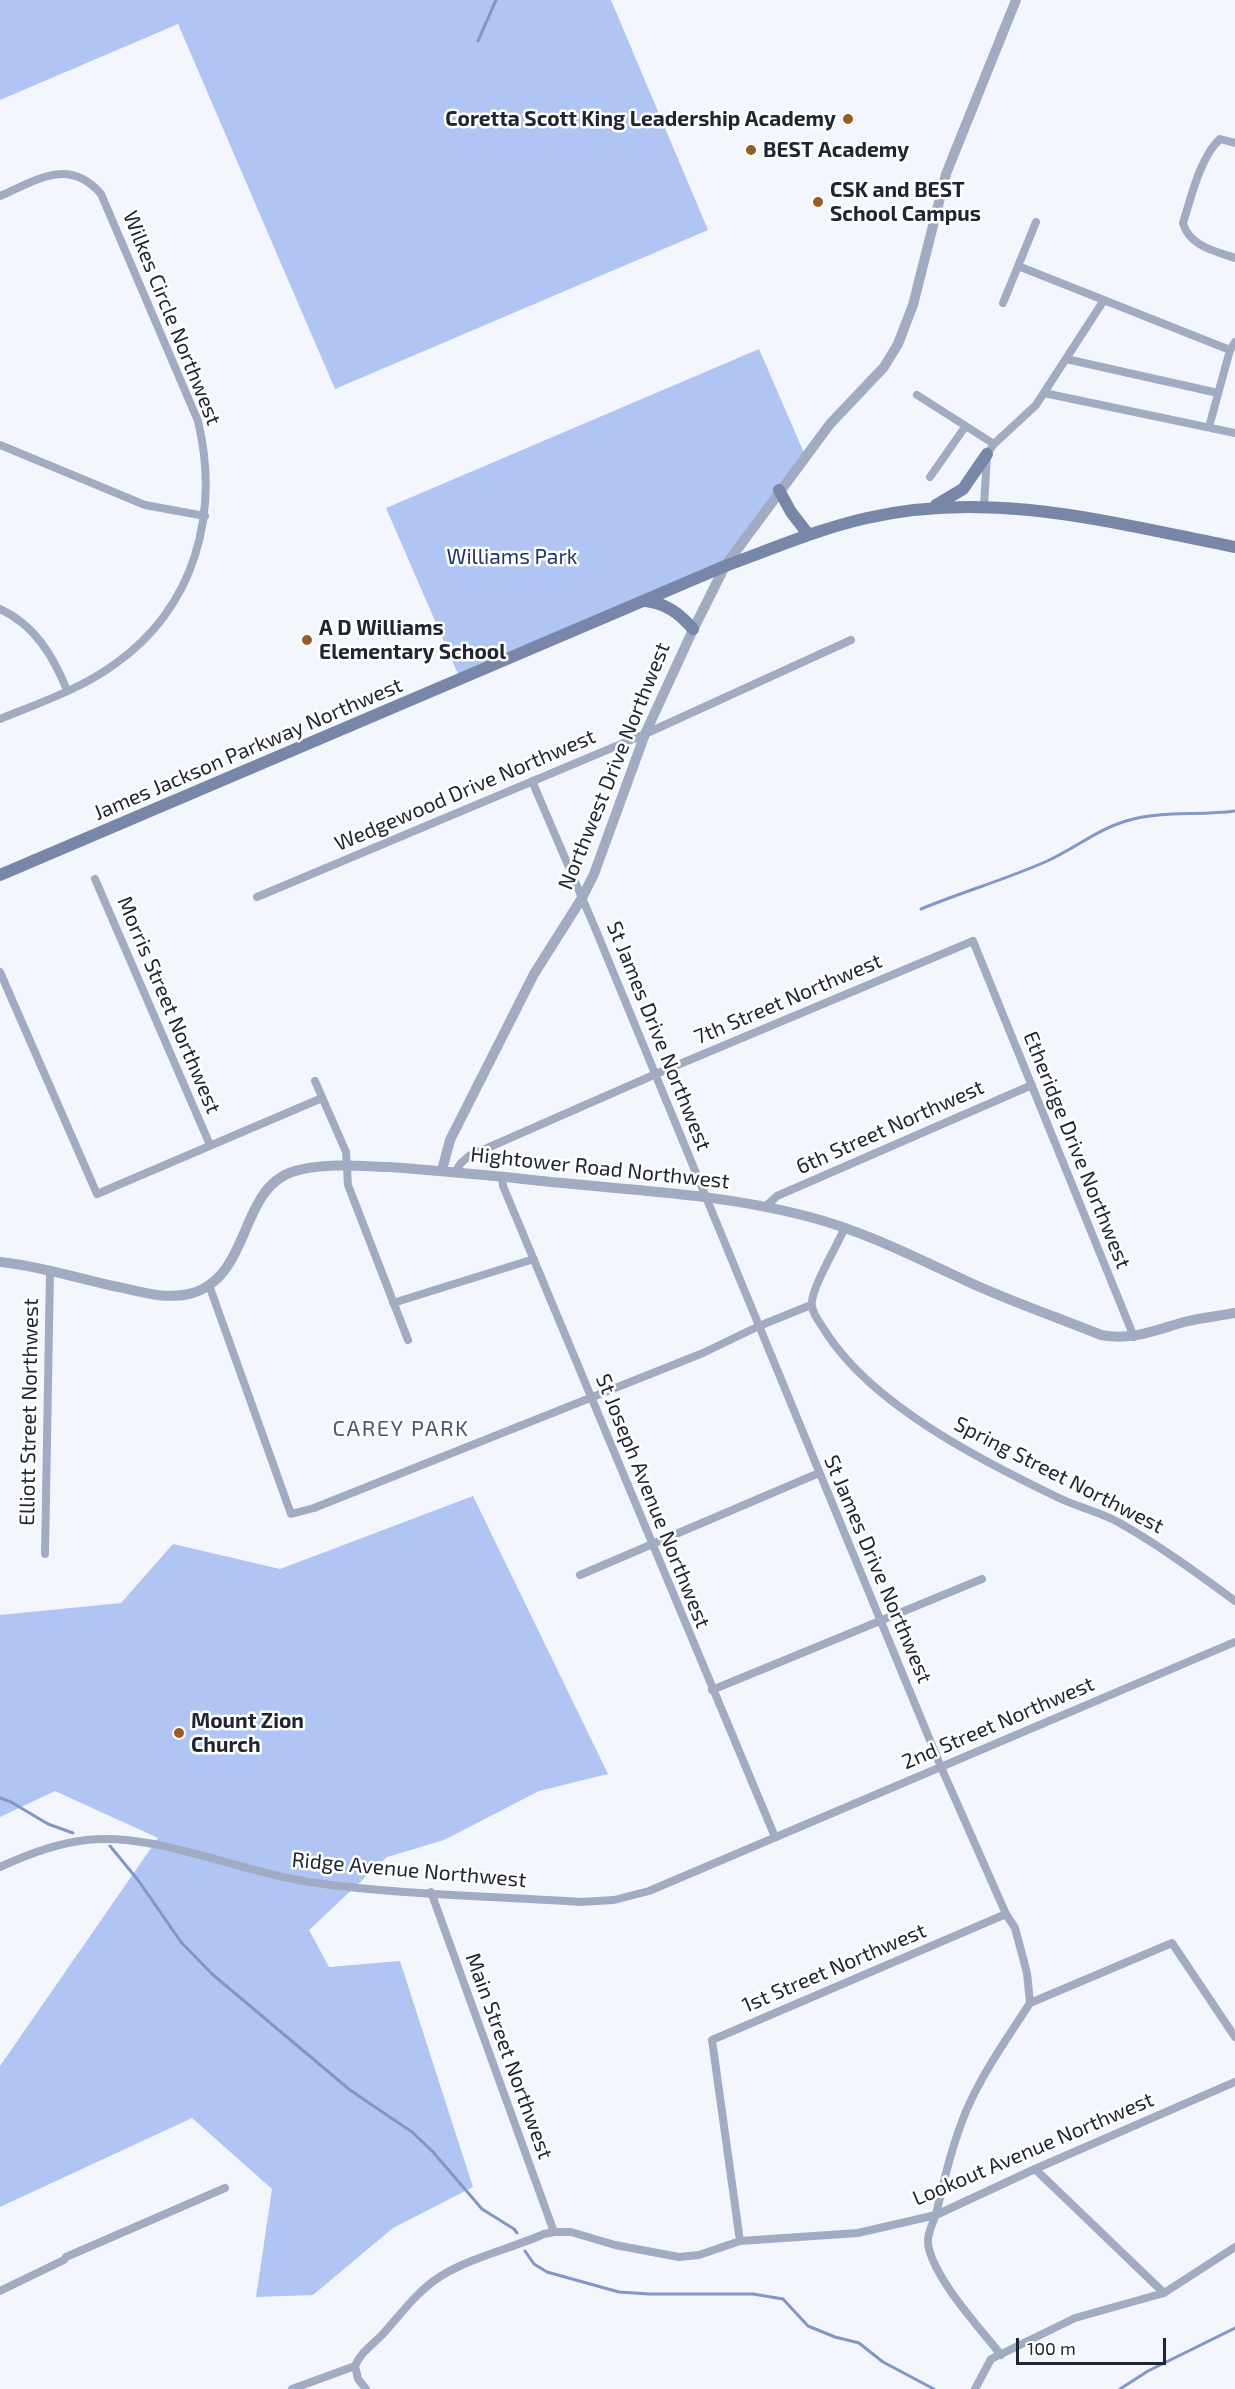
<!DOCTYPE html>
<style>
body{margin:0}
#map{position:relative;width:1235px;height:2389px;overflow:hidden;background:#f3f7fd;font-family:"Exo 2",sans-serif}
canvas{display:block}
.scale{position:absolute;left:1016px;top:2338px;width:150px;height:27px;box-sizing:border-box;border:3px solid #202532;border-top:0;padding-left:8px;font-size:18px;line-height:21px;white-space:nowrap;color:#202532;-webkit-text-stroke:4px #fff;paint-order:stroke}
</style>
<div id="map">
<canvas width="1235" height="2389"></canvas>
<div class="scale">100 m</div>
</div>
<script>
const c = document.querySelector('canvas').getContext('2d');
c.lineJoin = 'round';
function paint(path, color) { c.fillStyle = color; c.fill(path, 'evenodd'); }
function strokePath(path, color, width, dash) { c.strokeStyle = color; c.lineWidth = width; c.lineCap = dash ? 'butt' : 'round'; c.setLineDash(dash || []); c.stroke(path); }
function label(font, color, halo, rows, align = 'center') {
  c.font = font + ' "Exo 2",sans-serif'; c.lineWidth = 5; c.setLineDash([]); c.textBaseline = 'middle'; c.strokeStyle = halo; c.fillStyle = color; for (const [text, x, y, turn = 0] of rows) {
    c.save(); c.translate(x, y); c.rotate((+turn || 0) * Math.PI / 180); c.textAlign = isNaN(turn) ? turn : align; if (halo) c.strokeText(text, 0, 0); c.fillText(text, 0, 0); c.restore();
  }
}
const green = new Path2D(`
 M 0,0 L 611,0 L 708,230 L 335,389 L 178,24 L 0,100 Z
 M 759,349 L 805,455 L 726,564 L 462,683 L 386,508 Z
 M 473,1496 L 608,1774 L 539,1791 L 444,1840 L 387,1857 L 309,1930 L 329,1967 L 400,1961 L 473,2187 L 393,2228 L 313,2295 L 256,2297 L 272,2189 L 192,2118 L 0,2207 L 0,2066 L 158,1838 L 55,1791 L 0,1817 L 0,1615 L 121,1603 L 173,1544 L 280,1569 Z`);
const stream = new Path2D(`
 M 478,41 L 496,0
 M 921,909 C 962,892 1004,880 1045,862 C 1073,850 1096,830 1126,821 C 1161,810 1199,816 1235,811
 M 0,1798 L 11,1802 L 48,1824 L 73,1833
 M 110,1846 L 138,1880 L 181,1942 L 212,1974 L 350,2090 L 412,2132 L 433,2152 L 482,2209 L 514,2229 L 517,2233
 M 525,2251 L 534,2264 L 547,2272 L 619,2292 L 649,2294 L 753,2294 L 783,2299 L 808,2326 L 835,2337 L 859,2343 L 883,2362 L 934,2389
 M 1120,2389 L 1148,2371 L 1235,2328`);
const minor = new Path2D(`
 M 1235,143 L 1220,139 C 1200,157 1191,198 1183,223 C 1189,246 1215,251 1235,258
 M 0,196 C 37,180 69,157 101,194 L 198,421 C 220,514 195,607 115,664 C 81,689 39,703 0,719
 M 1018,266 L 1230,350
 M 1003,303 L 1036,222
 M 1066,359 L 1218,393
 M 1044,393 L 1235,433
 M 917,395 L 994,444
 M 1209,427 L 1230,350 L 1235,342
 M 0,445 L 145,505 L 205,516
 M 930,477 L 965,427
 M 984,506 L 987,454 L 994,444 L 1036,405 L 1104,300
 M 0,609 C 35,625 53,656 67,690
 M 532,781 L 595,928 L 941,1767 L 1006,1914 L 1015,1928 L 1027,1973 L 1030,2003 C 1008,2037 983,2072 967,2109 C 953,2142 945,2176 937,2210 C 934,2224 925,2234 929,2249 C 938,2283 979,2327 1001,2355
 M 95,879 L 210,1145
 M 257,897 L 645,734 L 851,640
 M 0,972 L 97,1194 L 322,1098
 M 315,1081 L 346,1152 L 348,1185 L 408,1340
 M 455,1172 L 461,1163 L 469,1156 L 656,1074 L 973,941 L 1134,1337
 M 502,1177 L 503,1186 L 775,1837
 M 765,1207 L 777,1196 L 1032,1085
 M 845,1227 C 838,1245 809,1291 812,1306 C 813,1316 822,1325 827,1334 C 874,1406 982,1461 1059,1498 C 1078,1507 1099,1512 1118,1522 C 1159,1545 1197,1573 1235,1601
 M 209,1285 L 291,1514 L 314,1508 L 703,1353 L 759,1326 L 811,1305
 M 393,1303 L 534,1259
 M 45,1554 L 50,1270
 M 580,1575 L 819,1473
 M 712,1690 L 982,1579
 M 0,1867 C 26,1855 58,1843 87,1840 C 154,1832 240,1872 309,1882 C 399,1895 491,1896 581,1902 L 614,1900 L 649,1891 L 1235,1642
 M 431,1892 L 554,2232
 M 1030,2003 L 1172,1943 L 1235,2037
 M 1035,2169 L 1164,2293
 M 740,2241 L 712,2040 L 1006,1914
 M 0,2291 L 64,2260 L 66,2257 L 225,2188
 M 355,2366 C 361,2352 372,2345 382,2335 C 401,2314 417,2291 441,2276 C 472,2257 510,2249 544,2234 L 554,2232 L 571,2232 L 615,2245 L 679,2257 L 699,2255 L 740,2241 L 858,2233 L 936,2215 L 1035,2169 L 1235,2082
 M 355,2366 L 358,2379 L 366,2389
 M 292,2389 L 355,2366
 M 975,2389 L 991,2359 L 1075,2318 L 1164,2293 L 1235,2247`);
const tertiary = new Path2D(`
 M 442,1170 L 450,1140 L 534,974 L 582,898 L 594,874 L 645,734 L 691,634 L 725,566 L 830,424 L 884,367 L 898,344 L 913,305 L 946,174 L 1016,0
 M 0,1262 C 42,1266 82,1280 123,1288 C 144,1293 167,1299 189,1294 C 254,1278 237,1183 299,1170 C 328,1163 359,1166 389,1167 C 431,1170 473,1174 515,1178 C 612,1190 711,1191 806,1216 C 865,1231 918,1259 973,1284 C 1015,1303 1059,1318 1101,1335 C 1131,1341 1156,1330 1184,1322 C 1201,1318 1218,1316 1235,1313`);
const secondary = new Path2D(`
 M 779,490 L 791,512 L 808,534
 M 936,505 L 963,489 L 987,454
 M 646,601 C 667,604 679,613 693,629
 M 0,875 L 725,566 C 772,549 818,529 867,518 C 992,489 1113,523 1235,547`);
const markers = [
 [848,119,6,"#9a5b22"],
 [751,150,6,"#9a5b22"],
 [818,202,6,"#9a5b22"],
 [307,640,6,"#9a5b22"],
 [179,1733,6,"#9a5b22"]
];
const poiNames = [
 ["Coretta Scott King Leadership Academy",836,119,"right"],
 ["BEST Academy",763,150],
 ["CSK and BEST",830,190],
 ["School Campus",830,214],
 ["A D Williams",319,628],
 ["Elementary School",319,652],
 ["Mount Zion",191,1721],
 ["Church",191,1745]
];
const streetNames = [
 ["Wilkes Circle Northwest",172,318,68],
 ["James Jackson Parkway Northwest",248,749,-23],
 ["Northwest Drive Northwest",614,766,-68],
 ["Wedgewood Drive Northwest",465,790,-23],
 ["7th Street Northwest",788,999,-23],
 ["Morris Street Northwest",169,1005,67],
 ["St James Drive Northwest",659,1036,68],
 ["6th Street Northwest",890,1127,-24],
 ["Etheridge Drive Northwest",1077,1150,68],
 ["Hightower Road Northwest",600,1168,6],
 ["Elliott Street Northwest",29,1412,-89],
 ["Spring Street Northwest",1059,1475,27],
 ["St Joseph Avenue Northwest",653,1501,68],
 ["St James Drive Northwest",878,1569,67],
 ["2nd Street Northwest",998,1723,-23],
 ["Ridge Avenue Northwest",409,1870,5],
 ["1st Street Northwest",834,1968,-23],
 ["Main Street Northwest",509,2056,70],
 ["Lookout Avenue Northwest",1033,2149,-23]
];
const parkNames = [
 ["Williams Park",512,557]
];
const neighbourhoodNames = [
 ["CAREY PARK",401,1429]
];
paint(green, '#b0c5f3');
strokePath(stream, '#8197c7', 3);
strokePath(minor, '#a1acc2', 8);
strokePath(tertiary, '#a1acc2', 10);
strokePath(secondary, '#7887a7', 12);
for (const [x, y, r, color] of markers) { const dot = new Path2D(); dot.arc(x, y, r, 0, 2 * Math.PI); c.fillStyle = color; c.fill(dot); strokePath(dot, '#fff', 2); }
label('bold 21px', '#202532', '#fff', poiNames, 'left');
label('21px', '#202532', '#fff', streetNames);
label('21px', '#1e346f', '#fff', parkNames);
c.letterSpacing = '1.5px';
label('22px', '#4b5773', '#fff', neighbourhoodNames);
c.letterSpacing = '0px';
</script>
